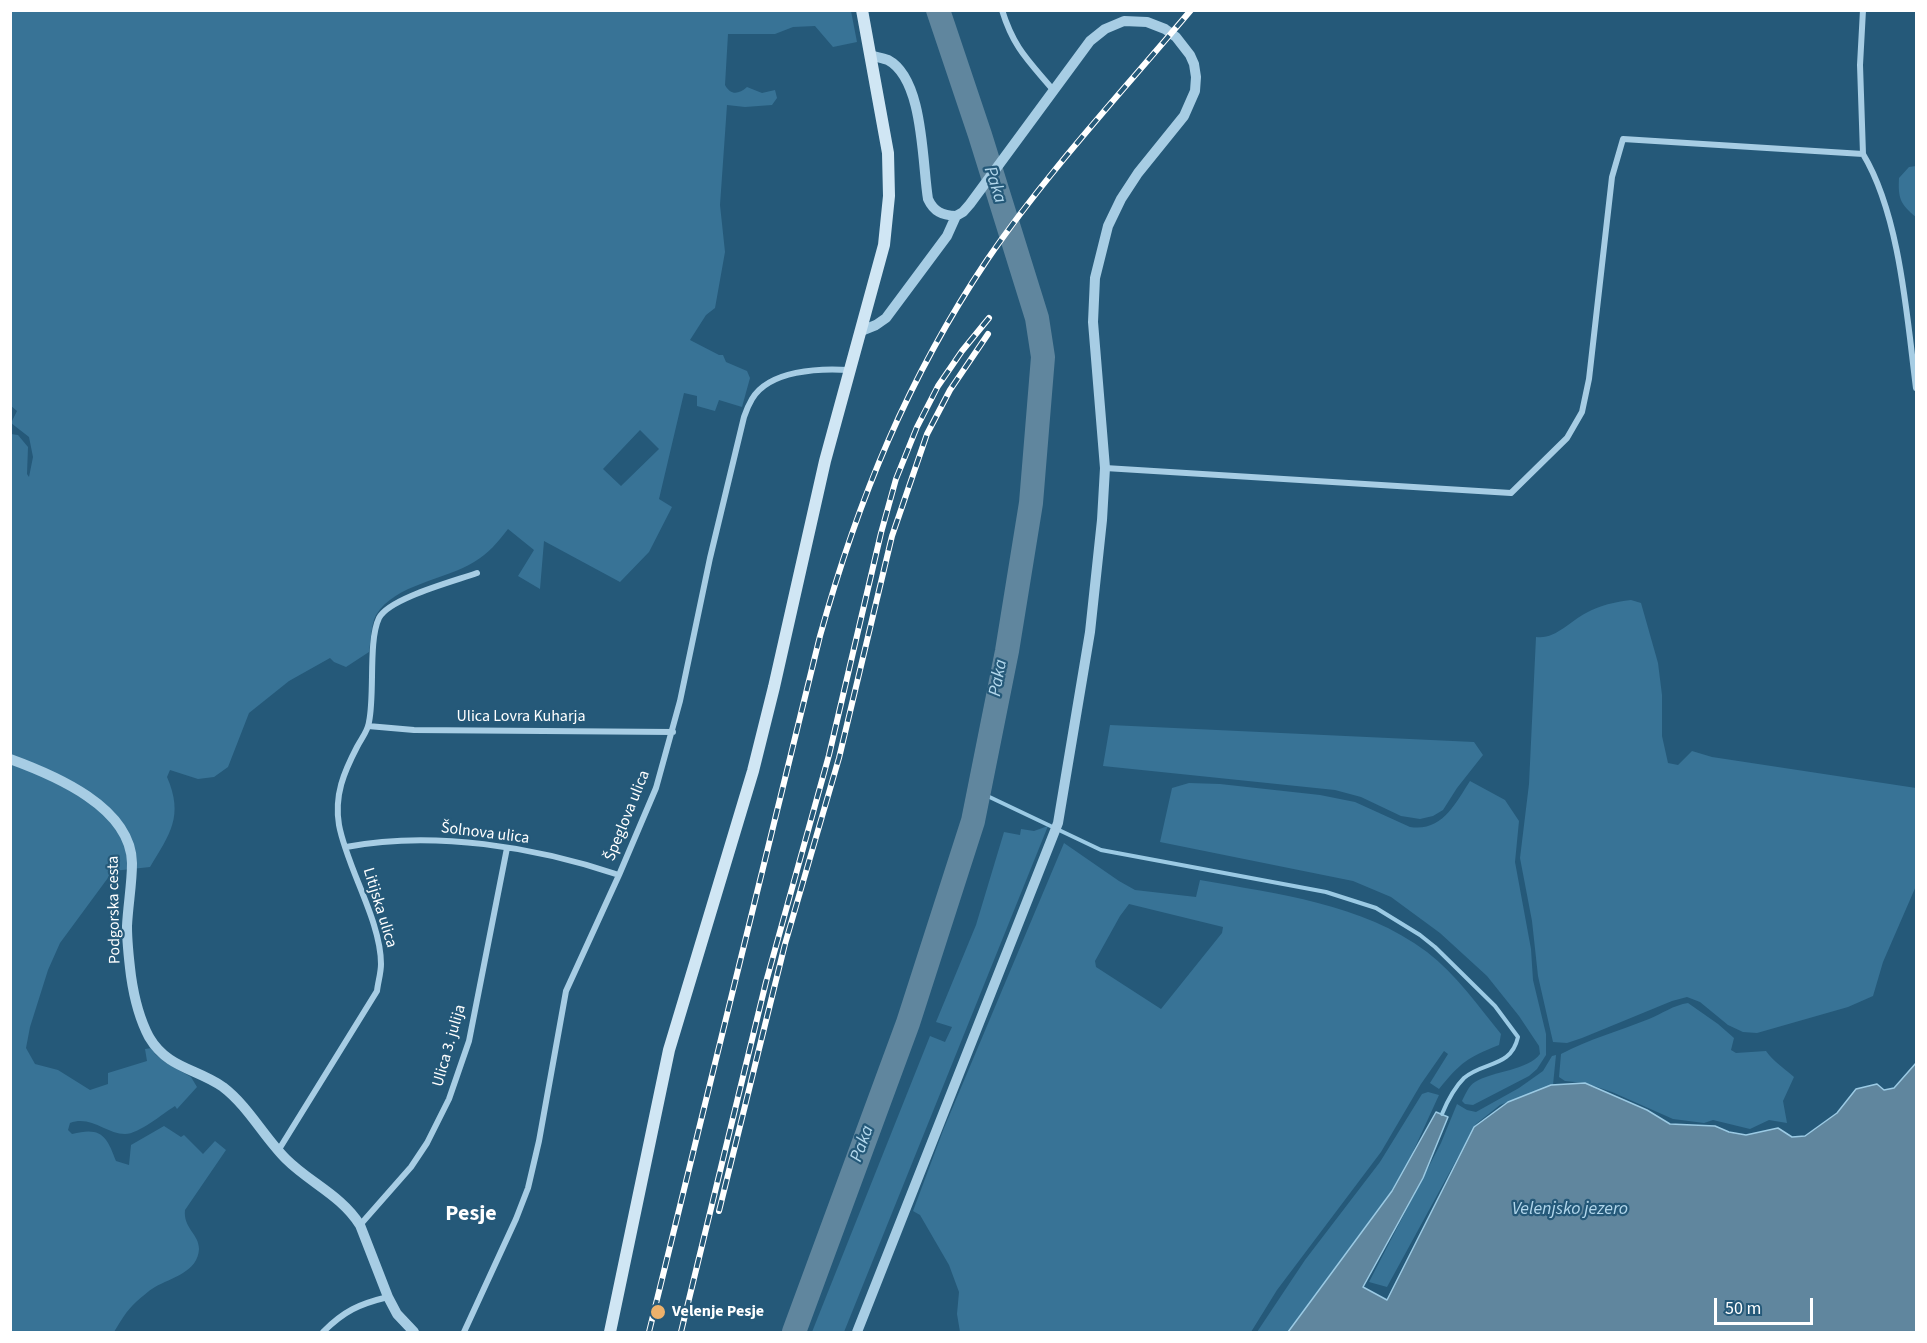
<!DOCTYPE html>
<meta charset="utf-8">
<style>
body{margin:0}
#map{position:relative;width:1927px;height:1343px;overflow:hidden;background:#255979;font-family:"Source Sans 3",sans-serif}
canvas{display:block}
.frame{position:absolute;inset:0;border:12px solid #fff;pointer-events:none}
.scale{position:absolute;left:1714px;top:1298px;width:99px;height:27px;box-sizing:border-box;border:3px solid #fff;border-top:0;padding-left:8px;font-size:18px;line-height:21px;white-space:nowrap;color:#fff;-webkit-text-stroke:4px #255979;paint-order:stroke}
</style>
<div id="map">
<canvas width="1927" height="1343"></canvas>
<div class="frame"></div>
<div class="scale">50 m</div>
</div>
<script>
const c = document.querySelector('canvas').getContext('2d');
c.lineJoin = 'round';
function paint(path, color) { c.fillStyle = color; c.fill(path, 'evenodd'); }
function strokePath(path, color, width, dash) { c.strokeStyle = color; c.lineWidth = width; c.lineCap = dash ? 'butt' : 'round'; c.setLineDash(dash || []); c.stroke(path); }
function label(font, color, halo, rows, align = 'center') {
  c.font = font + ' "Source Sans 3",sans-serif'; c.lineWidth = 4.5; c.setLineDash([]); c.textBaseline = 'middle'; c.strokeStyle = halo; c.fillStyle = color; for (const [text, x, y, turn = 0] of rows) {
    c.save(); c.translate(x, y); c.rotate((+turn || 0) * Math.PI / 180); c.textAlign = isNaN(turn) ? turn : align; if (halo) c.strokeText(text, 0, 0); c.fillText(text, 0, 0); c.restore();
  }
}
const green = new Path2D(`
 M 11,11 L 851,11 L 857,42 L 833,47 L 815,26 L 793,27 L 775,34 L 728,34 L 725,85 C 731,96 739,94 747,87 L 762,93 L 775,90 L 777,98 L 772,105 L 745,107 L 727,105 L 720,205 L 725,252 L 715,308 L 706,315 L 690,340 L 719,355 L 723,355 L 726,362 L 747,371 L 750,378 L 742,407 L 719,400 L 715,411 L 697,406 L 697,396 L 684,393 L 659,499 L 672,507 L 649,552 L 620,582 L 544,541 L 540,589 L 518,576 L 534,550 L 508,529 C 498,542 488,554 474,562 C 445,580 395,584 376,615 C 371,624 371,641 369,652 L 346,667 L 334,662 L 330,658 L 289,681 L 249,713 L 228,767 L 214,777 L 198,779 L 170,770 L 167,777 C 184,816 170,834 150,867 L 113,871 L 60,943 L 48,970 L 30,1027 L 26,1048 L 35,1064 L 58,1070 L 90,1090 L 108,1084 L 108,1073 L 147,1061 L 145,1049 L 152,1048 L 155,1054 L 166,1063 L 191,1077 L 197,1087 L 177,1109 L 175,1106 C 162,1114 139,1134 125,1134 C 106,1134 91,1115 70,1123 L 68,1130 L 72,1134 C 102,1126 107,1137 116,1161 L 129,1165 L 131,1145 L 164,1126 L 181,1137 L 184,1135 L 203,1154 L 215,1141 L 226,1150 L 185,1210 C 183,1228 199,1234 199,1249 C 198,1272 171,1278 155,1287 C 148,1291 142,1297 136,1302 C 127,1310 120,1322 114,1332 L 11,1332 L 11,434 L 18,435 L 28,447 L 27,474 L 29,477 L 33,457 L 29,437 L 11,423 L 17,411 L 10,405 ZM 640,430 L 659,449 L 621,486 L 603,469 Z
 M 1916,166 L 1916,217 C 1900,204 1898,198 1899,178 L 1909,167 Z
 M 1631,600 L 1641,603 L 1658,663 L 1662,695 L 1662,736 L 1668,763 L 1678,765 L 1692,751 L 1712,757 L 1916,788 L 1916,886 L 1883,962 L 1873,996 L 1848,1007 L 1757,1033 L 1743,1032 L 1728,1025 L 1700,1002 L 1687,997 L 1672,1001 L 1582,1038 L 1567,1043 L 1553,1042 L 1538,976 L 1532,921 L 1520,858 L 1529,784 L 1536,637 C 1555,640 1570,621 1586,613 C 1600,605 1615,602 1631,600 Z
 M 1110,725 L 1474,742 L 1483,755 L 1457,788 L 1443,810 L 1433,816 L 1420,819 L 1401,816 L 1361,797 L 1335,790 L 1103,766 Z
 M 1470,781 L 1505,800 L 1519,821 L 1515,862 L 1531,949 L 1533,980 L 1546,1034 L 1546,1055 L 1537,1069 L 1529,1076 L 1473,1105 L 1465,1104 L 1462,1101 C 1465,1095 1469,1085 1475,1082 C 1493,1071 1529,1070 1540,1054 L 1539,1046 L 1519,1016 L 1487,976 L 1440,933 L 1391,897 L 1353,881 L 1160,842 L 1172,788 L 1189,783 L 1220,784 L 1320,795 L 1355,802 L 1410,827 C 1442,832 1455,804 1470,781 Z
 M 1048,826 L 844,1332 L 812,1332 L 930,1036 L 945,1042 L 952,1027 L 936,1022 L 976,925 L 1004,832 L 1020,835 L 1021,829 L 1034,831 Z
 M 1064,843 L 1119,881 L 1135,890 L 1196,897 L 1200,880 C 1277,894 1362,903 1427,952 C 1456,974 1478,1006 1501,1034 L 1499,1045 C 1467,1058 1461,1062 1439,1089 L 1430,1083 L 1448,1054 L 1444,1051 L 1421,1084 L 1381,1152 L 1277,1290 L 1251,1332 L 960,1332 L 957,1314 L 959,1292 L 949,1265 L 920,1215 L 913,1211 L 944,1128 ZM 1129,904 L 1223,927 L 1222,933 L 1161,1009 L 1096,967 L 1095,961 L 1120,916 Z
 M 1688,1003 L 1718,1024 L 1734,1038 L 1731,1050 L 1736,1053 L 1766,1051 C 1774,1062 1784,1068 1794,1077 L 1783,1101 L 1787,1123 L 1769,1120 L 1750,1129 L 1713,1120 L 1704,1123 L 1673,1119 L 1612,1092 L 1585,1083 L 1565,1081 L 1559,1077 L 1561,1054 C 1589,1039 1619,1031 1649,1019 C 1661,1014 1674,1005 1688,1003 Z
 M 1556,1055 L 1553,1085 L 1500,1105 L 1476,1124 L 1387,1287 L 1369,1282 L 1441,1143 L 1457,1104 L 1467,1110 L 1476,1112 L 1519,1088 L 1543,1071 L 1552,1056 Z
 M 1428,1092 L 1439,1095 L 1406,1167 L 1392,1190 L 1288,1332 L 1257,1332 L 1305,1260 L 1380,1162 L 1422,1094 Z`);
const water = new Path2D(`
 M 1916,1063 L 1916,1332 L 1288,1332 L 1392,1191 L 1436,1112 L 1448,1117 L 1423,1178 L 1363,1287 L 1387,1300 L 1474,1127 L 1508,1102 L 1551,1085 L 1585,1083 L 1647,1110 L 1670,1124 L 1715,1126 L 1729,1132 L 1746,1135 L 1778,1128 L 1792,1137 L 1805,1136 L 1837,1113 L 1856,1089 L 1877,1084 L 1884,1090 L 1894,1088 Z`);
const stream = new Path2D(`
 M 979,792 L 1101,850 L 1326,892 L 1376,908 L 1420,935 L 1435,947 L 1495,1006 L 1518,1037 C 1511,1068 1484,1061 1464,1078 C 1454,1088 1447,1102 1442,1114`);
const river = new Path2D(`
 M 794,1332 L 908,1023 L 973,821 L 1007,651 L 1031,503 L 1043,357 L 1037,318 L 980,135 L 938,10`);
const minor = new Path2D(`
 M 1002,10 C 1014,49 1029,61 1054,91
 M 1863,154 C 1900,215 1907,318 1916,388
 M 1105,468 L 1511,493 L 1567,438 L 1582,412 L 1589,379 L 1612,177 L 1623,139 L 1863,154 L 1860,65 L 1863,10
 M 368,726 L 414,730 L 673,732
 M 346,847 C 433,830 536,847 619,875
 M 278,1151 L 377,991 C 378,982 381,973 381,964 C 381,921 347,868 339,825 C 334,795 344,772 357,747 C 361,739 368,731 369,722 C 375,694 368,641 379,618 C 389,598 455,581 477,573
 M 360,1225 L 411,1167 L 427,1143 L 449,1099 L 469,1041 L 507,848
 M 323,1332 C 344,1311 359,1304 388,1297
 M 464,1332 L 516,1219 L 528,1188 L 539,1141 L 566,991 L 619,875 L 656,788 L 680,701 L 710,558 L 744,417 C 746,411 749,404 752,399 C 769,370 820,368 849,370`);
const tertiary = new Path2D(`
 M 870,55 C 876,57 883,58 888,60 C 924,79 922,163 928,199 C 934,212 942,215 956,216
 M 10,759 C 54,775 131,807 132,863 C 132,884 128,905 127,926 C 127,943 129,960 131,976 C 134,997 139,1018 149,1037 C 168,1069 196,1068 223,1087 C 248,1106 264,1137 286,1159 C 310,1183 341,1195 360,1225 L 388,1297 L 397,1314 L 414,1332
 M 857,1332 L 1058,823 L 1090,632 L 1102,520 L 1105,468 L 1093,322 L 1095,278 L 1108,226 L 1121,199 L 1138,173 L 1184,116 L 1195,91 L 1196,77 L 1194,64 L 1190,55 L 1176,37 L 1165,29 L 1147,22 L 1124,21 L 1105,29 L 1090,41 L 970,204 L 963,212 L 956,216 L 947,236 L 886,318 L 876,325 L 861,331`);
const secondary = new Path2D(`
 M 610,1332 L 669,1050 L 753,771 L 774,687 L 825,461 L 884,245 L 889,196 L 888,153 L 862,10`);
const rail = new Path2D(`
 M 719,1211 L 785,944 L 839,758 L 892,536 L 927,434 L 950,390 L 988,334
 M 649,1332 L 820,636 C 858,499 908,378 987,260 C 1048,171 1122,92 1191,10
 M 681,1332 L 766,982 L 829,755 L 881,533 L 896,479 L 917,427 L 938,386 L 962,351 L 989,318`);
const markers = [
 [658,1312,8,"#edb16b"]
];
const streetNames = [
 ["Ulica Lovra Kuharja",521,717],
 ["Špeglova ulica",628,816,-68],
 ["Šolnova ulica",485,834,7],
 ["Litijska ulica",379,908,73],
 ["Podgorska cesta",115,910,-91],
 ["Ulica 3. julija",450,1046,-74]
];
const poiNames = [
 ["Velenje Pesje",672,1312]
];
const waterNames = [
 ["Paka",994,185,72],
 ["Paka",999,678,-80],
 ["Paka",863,1144,-70],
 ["Velenjsko jezero",1570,1210]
];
const districtNames = [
 ["Pesje",471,1215]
];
paint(green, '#387396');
paint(water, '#60869e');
strokePath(water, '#9bcae4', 1.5);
strokePath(stream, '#9bcae4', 4);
strokePath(river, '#60869e', 24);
strokePath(minor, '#a7cde4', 6);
strokePath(tertiary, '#a7cde4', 10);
strokePath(secondary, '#d0e6f4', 12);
strokePath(rail, '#fff', 6);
strokePath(rail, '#255979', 4, [11]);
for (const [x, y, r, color] of markers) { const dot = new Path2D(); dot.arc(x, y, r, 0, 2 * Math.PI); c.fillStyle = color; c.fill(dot); strokePath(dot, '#255979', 2); }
label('16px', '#fff', '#255979', streetNames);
label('bold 16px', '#fff', '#255979', poiNames, 'left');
label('italic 18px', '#b2d7ec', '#255979', waterNames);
label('bold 22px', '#fff', '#255979', districtNames);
</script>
